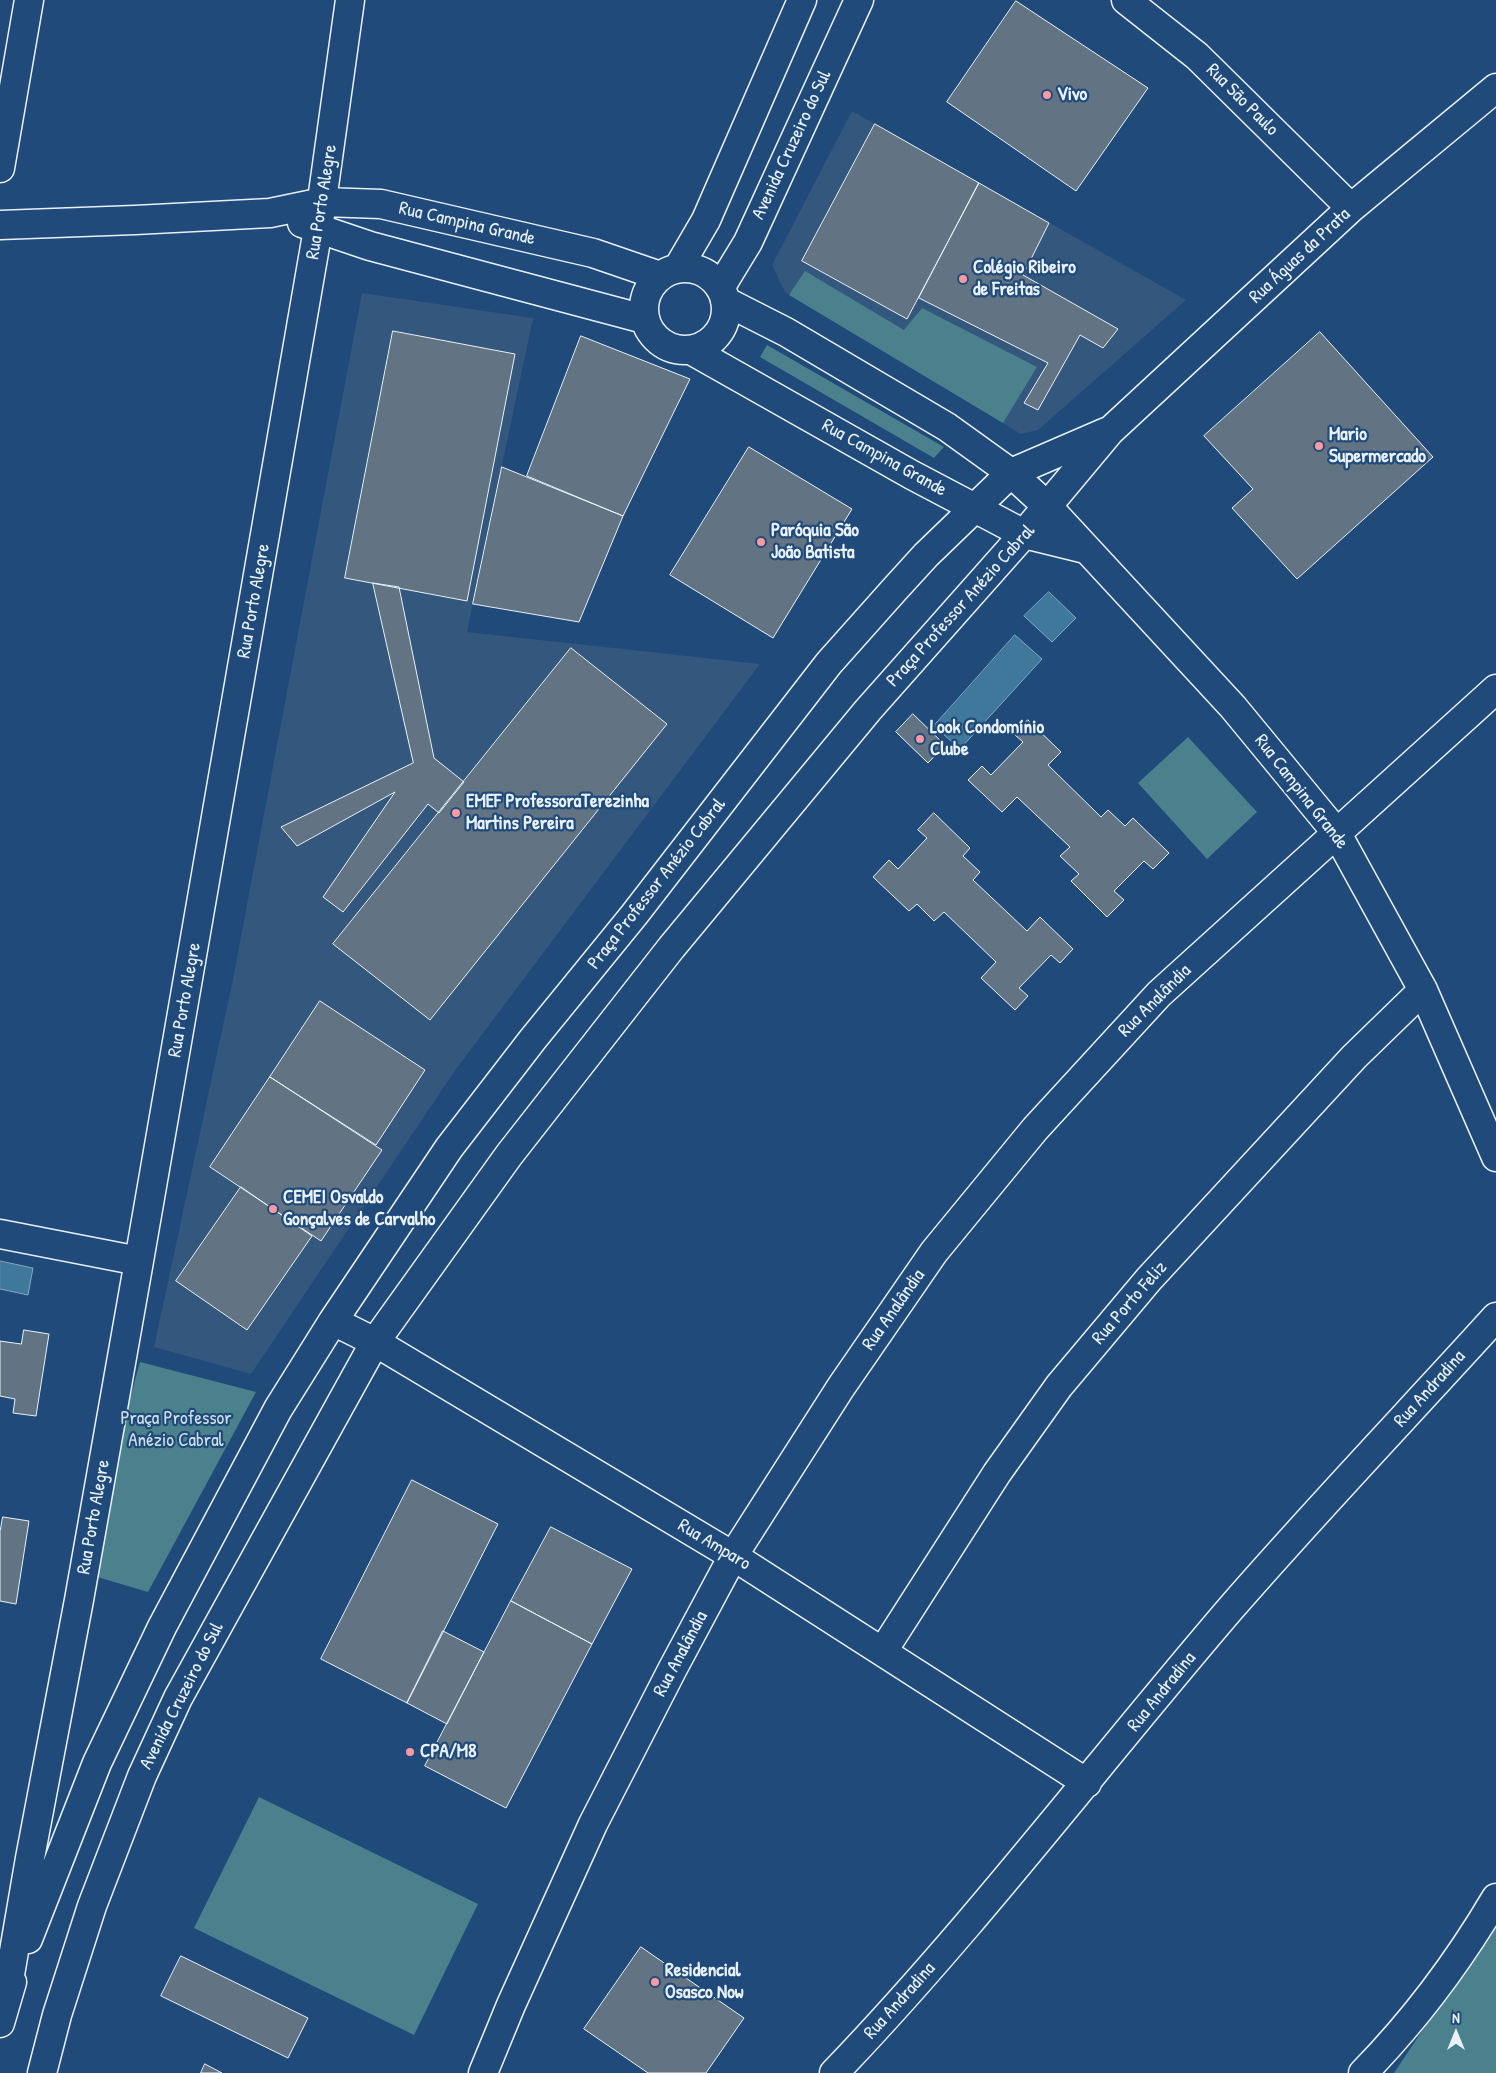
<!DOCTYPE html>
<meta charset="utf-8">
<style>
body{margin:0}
#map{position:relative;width:1496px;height:2073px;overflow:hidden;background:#1f4a7a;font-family:"Patrick Hand",sans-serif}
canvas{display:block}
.north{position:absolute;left:1431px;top:2008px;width:50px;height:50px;-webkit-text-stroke:4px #1f4a7a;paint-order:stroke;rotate:0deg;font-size:14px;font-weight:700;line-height:20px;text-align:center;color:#e8f1f8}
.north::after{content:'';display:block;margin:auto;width:18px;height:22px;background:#e8f1f8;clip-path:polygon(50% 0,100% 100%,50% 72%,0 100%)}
</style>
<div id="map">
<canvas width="1496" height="2073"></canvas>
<div class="north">N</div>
</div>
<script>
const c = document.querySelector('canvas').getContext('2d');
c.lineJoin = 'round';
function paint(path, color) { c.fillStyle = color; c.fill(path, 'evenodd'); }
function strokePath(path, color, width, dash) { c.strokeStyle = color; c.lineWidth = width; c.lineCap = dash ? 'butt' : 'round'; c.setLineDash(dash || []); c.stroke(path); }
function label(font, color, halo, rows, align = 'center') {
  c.font = font + ' "Patrick Hand",sans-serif'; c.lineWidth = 4.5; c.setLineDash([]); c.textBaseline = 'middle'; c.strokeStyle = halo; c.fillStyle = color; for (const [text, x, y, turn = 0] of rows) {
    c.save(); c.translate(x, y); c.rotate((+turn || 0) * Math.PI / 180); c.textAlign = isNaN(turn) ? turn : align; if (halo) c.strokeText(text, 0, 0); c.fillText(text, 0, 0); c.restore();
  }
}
const built = new Path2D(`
 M 852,111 L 1186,300 L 1038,430 L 1021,434 L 785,292 L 772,265 Z
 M 362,293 L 533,318 L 467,632 L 760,664 L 454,1072 L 251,1374 L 154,1347 L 233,979 Z`);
const green = new Path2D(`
 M 805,271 L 904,330 L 922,308 L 1037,367 L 1003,423 L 789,295 Z
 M 767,345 L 944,447 L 934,458 L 760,357 Z
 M 1188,737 L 1257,812 L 1207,859 L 1138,783 Z
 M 140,1362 L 256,1392 L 148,1592 L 94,1576 L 92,1536 Z
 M 259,1797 L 478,1904 L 414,2035 L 194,1928 Z
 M 1496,1920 L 1496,2073 L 1394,2073 Z`);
const water = new Path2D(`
 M 1049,592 L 1076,618 L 1052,642 L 1024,616 Z
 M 1015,635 L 1042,659 L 960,749 L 934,726 Z
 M 0,1261 L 33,1268 L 28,1295 L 0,1289 Z`);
const building = new Path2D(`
 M 1016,1 L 1148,88 L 1076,191 L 947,102 Z
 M 875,124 L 979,183 L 907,319 L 802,261 Z
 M 979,183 L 1049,223 L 1023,275 L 1118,329 L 1103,348 L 1080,335 L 1038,410 L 1024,403 L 1048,363 L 919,298 Z
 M 393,331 L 515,354 L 467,601 L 345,578 Z
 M 1320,332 L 1433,457 L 1297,579 L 1232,508 L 1253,489 L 1204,436 Z
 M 581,336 L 690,379 L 623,516 L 527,476 Z
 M 749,447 L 852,509 L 773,638 L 670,575 Z
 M 502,467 L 623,516 L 579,622 L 473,604 Z
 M 373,583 L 399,587 L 434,758 L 464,782 L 439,813 L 428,804 L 343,912 L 323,897 L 395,792 L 297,846 L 281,827 L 413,763 Z
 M 571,648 L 667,724 L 430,1020 L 333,944 Z
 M 913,714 L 945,745 L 928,763 L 896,732 Z
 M 1028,720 L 1061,752 L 1048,765 L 1101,817 L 1108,810 L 1125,826 L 1133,818 L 1169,853 L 1153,869 L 1144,861 L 1114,891 L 1124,900 L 1107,917 L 1071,881 L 1079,874 L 1060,856 L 1070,847 L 1017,797 L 1002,812 L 968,780 L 982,766 L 991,775 L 1023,742 L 1014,734 Z
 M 934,813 L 970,848 L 963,856 L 980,872 L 973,880 L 1027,931 L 1040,917 L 1073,949 L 1060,963 L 1051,955 L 1019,988 L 1028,996 L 1015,1010 L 981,978 L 996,962 L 944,912 L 934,921 L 917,904 L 909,911 L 873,877 L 889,860 L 898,869 L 927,838 L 918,830 Z
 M 320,1001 L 425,1070 L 376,1145 L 270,1077 Z
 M 270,1077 L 382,1150 L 321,1241 L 210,1167 Z
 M 241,1187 L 312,1236 L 247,1330 L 176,1281 Z
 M 24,1330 L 49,1334 L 36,1416 L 13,1413 L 15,1399 L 0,1396 L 0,1341 L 21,1344 Z
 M 412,1480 L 498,1524 L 407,1703 L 321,1659 Z
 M 3,1517 L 29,1521 L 16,1604 L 0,1601 L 0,1532 Z
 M 551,1527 L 632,1569 L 592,1644 L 511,1601 Z
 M 511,1601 L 592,1644 L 506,1808 L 425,1766 Z
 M 443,1631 L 484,1652 L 447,1724 L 407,1703 Z
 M 641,1947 L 744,2018 L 706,2073 L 648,2073 L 584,2029 Z
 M 181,1956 L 308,2018 L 288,2058 L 161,1996 Z
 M 205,2064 L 222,2073 L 201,2073 Z`);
const minor = new Path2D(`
 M 1126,0 L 1197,56 L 1351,208
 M 0,168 L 29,0
 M 302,223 L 370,246 L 644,319
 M 0,225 L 135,220 L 270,213 L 323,202 L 381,204 L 593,253 L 660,276
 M644 309a41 41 0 1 1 82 0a41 41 0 1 1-82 0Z
 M 678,268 L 706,220 L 802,0
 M 720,288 L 748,242 L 859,0
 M 725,301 L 786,332 L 947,427 L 1011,473 L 1048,507 L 1233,707 L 1336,832 L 1423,990 L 1496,1157
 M 691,350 L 912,475 L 1024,534 L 1085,549
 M 0,1234 L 139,1261
 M 333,1321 L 375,1342 L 733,1556 L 1087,1783
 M 883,1651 L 997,1473 L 1059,1386 L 1149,1279 L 1354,1057 L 1423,990
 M 28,1939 L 97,1763 L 162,1627 L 278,1409 L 333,1321 L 449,1148 L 533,1039 L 634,915 L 829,663 L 895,589 L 926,555 L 1011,473 L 1106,432
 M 6,1998 L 30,1858 L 79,1600 L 139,1261 L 318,229 L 350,0
 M 0,2023 L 12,1982
 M 42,2073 L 57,2015 L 92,1906 L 142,1776 L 178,1698 L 375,1342 L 509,1155 L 671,948 L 868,710 L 1024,534 L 1110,431 L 1351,208 L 1496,88
 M 483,2073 L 511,2005 L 593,1824 L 672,1670 L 733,1556 L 841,1387 L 934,1252 L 1035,1129 L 1159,994 L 1496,689
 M 834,2073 C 975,1926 1098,1763 1231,1608 C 1317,1509 1408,1414 1496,1317
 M 1363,2073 C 1413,2022 1460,1959 1496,1898`);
const markers = [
 [1047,95,5,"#ff9aa2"],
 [963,279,5,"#ff9aa2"],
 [1319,446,5,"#ff9aa2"],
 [761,542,5,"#ff9aa2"],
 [920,739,5,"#ff9aa2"],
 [456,813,5,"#ff9aa2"],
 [273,1209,5,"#ff9aa2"],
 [410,1752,5,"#ff9aa2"],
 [655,1982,5,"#ff9aa2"]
];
const poiNames = [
 ["Vivo",1057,95],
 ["Colégio Ribeiro",973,268],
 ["de Freitas",973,290],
 ["Mario",1329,435],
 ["Supermercado",1329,457],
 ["Paróquia São",771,531],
 ["João Batista",771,553],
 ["Look Condomínio",930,728],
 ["Clube",930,750],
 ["EMEF ProfessoraTerezinha",466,802],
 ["Martins Pereira",466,824],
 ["CEMEI Osvaldo",283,1198],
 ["Gonçalves de Carvalho",283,1220],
 ["CPA/M8",420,1752],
 ["Residencial",665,1971],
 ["Osasco Now",665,1993]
];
const streetNames = [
 ["Rua São Paulo",1242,100,45],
 ["Avenida Cruzeiro do Sul",792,145,-65],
 ["Rua Porto Alegre",322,202,-81],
 ["Rua Campina Grande",467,224,13],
 ["Rua Águas da Prata",1300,256,-43],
 ["Rua Campina Grande",884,458,29],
 ["Rua Porto Alegre",254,601,-80],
 ["Praça Professor Anézio Cabral",961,606,-48],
 ["Rua Campina Grande",1301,792,52],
 ["Praça Professor Anézio Cabral",657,884,-52],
 ["Rua Porto Alegre",185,1000,-80],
 ["Rua Analândia",1155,1001,-45],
 ["Rua Porto Feliz",1130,1303,-49],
 ["Rua Analândia",894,1310,-55],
 ["Rua Andradina",1430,1389,-48],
 ["Rua Porto Alegre",94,1517,-80],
 ["Rua Amparo",714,1545,31],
 ["Rua Analândia",681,1654,-62],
 ["Rua Andradina",1162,1692,-51],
 ["Avenida Cruzeiro do Sul",182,1696,-63],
 ["Rua Andradina",900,2001,-48]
];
const parkNames = [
 ["Praça Professor",176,1419],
 ["Anézio Cabral",176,1441]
];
paint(built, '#33577d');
paint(green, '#4b808d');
paint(water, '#40789b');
strokePath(water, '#83a8c0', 1);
paint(building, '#627483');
strokePath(building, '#e8f1f8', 1);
strokePath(minor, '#e8f1f8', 31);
strokePath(minor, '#1f4a7a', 28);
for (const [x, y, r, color] of markers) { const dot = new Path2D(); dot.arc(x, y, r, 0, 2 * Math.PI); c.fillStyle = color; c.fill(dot); strokePath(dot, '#1f4a7a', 2); }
label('bold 19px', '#e8f1f8', '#1f4a7a', poiNames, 'left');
label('19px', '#e8f1f8', '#1f4a7a', streetNames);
label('19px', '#d0e0e8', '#1f4a7a', parkNames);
</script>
